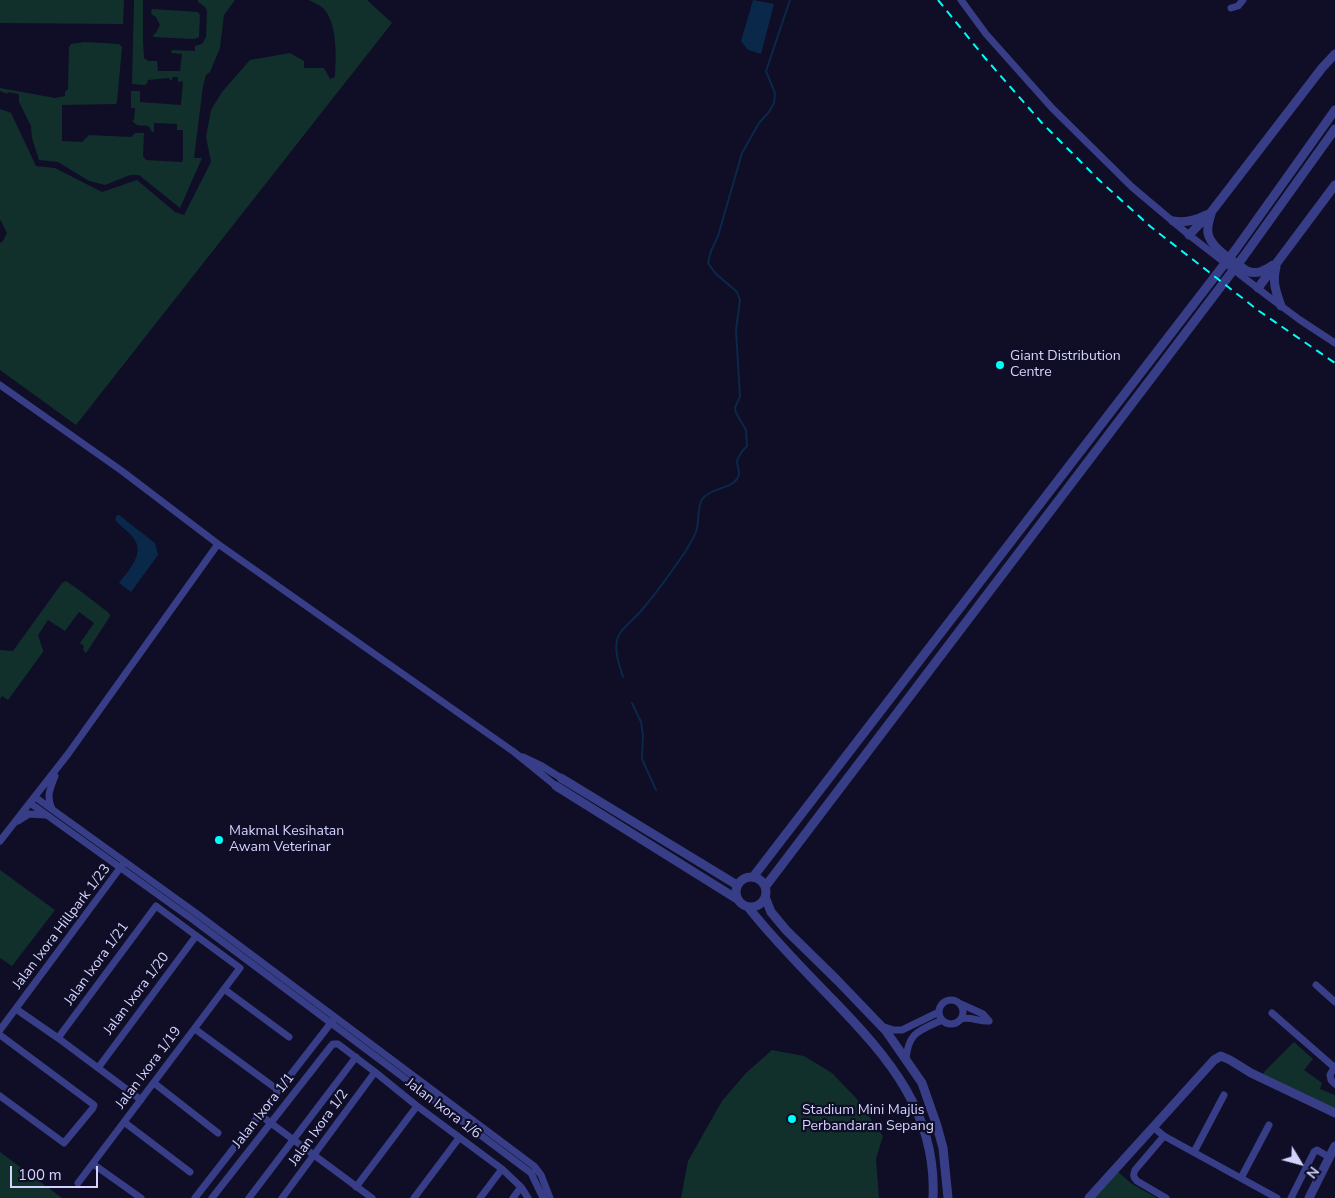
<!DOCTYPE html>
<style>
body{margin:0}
#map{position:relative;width:1335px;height:1198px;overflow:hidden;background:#0f0e26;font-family:"Nunito Sans",sans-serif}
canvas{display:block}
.north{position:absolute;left:1275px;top:1138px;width:50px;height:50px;-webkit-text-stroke:4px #0f0e26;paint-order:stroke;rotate:127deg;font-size:14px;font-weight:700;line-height:20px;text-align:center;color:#d3d3ff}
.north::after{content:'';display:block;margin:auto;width:18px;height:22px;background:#d3d3ff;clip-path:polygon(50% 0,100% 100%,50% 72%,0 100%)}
.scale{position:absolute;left:10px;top:1166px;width:88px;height:22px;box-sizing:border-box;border:2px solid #d3d3ff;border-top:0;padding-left:6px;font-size:15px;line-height:18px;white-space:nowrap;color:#d3d3ff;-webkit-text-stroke:4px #0f0e26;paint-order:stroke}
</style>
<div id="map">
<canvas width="1335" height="1198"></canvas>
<div class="north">N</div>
<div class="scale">100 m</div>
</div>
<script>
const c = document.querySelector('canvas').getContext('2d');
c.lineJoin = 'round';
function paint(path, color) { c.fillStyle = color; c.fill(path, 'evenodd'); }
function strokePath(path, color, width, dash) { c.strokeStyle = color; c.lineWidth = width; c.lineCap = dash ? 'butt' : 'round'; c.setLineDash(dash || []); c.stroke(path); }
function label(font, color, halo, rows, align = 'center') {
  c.font = font + ' "Nunito Sans",sans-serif'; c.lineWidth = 4.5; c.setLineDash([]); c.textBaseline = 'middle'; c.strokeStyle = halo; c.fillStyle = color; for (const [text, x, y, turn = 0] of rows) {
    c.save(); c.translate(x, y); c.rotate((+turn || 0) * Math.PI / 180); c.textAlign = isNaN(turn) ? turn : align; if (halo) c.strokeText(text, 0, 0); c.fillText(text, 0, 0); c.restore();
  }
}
const green = new Path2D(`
 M 0,0 L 124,0 L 123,24 L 0,23 Z
 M 134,0 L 143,0 L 143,41 L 144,58 L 148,61 L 157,61 L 158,71 L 180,71 L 182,54 L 171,53 L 172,50 L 195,51 L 195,46 L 202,44 L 206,37 L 207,11 L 205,7 L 198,2 L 198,0 L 235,0 L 224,15 L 220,48 L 210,72 L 206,75 L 203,86 L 194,158 L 202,158 L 180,208 L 139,175 L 130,175 L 105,185 L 89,181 L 58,162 L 39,160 L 32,138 L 31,126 L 19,102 L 19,94 L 8,92 L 7,94 L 0,91 L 0,88 L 55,98 L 65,96 L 65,92 L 68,89 L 69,47 L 71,44 L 84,42 L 119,44 L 122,47 L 117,102 L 116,104 L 62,105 L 62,141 L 82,142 L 89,135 L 131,137 L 135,133 L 144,133 L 143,156 L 146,160 L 182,162 L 183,160 L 183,130 L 177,130 L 177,124 L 154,123 L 154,132 L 152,132 C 148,122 144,127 137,125 C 135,124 134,122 132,121 L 134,120 L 135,108 L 131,108 L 131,91 L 140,91 L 140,102 L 181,105 L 183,81 L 178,82 L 178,77 L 172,77 L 172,80 L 170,80 L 169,78 L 148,80 L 147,83 L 145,85 L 132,84 Z
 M 309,0 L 367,0 L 392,23 L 76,425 L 0,370 L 0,243 L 3,241 L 7,233 L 0,219 L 0,109 L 11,113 L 36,166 L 55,168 L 102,192 L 137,180 L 175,212 L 184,215 L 211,162 L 206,137 L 211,110 L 222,92 L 250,60 L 290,53 L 304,61 L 304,68 L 324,68 L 330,79 L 335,77 C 336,58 338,23 323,8 C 319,5 313,2 309,0 Z
 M 152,9 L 198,12 L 200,15 L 199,37 L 194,39 L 154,37 L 153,35 L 156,33 L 160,25 L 156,17 L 151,14 Z
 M 66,581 L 75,587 L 109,613 L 110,615 L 109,618 L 86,653 L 83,650 L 84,646 L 80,643 L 94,623 L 79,612 L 65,631 L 48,620 L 38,635 L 43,650 L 43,652 L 8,700 L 2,696 L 0,699 L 0,650 L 13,651 L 62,583 Z
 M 0,870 L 55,910 L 12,966 L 0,958 Z
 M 1294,1042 L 1313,1059 L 1304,1070 L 1322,1083 L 1320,1089 L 1335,1095 L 1335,1111 L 1263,1075 L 1264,1072 Z
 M 772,1050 L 804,1056 L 832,1073 L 856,1098 L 883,1136 L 876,1159 L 879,1198 L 681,1198 L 688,1161 L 722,1101 L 746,1073 Z
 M 0,1152 L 62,1198 L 0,1198 Z
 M 1117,1171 L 1132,1184 L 1157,1198 L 1094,1198 Z`);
const water = new Path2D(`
 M 753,0 L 774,4 L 761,54 L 748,50 L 741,41 Z
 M 117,515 L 119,515 L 155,543 L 158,555 L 131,592 L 119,583 C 127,572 144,556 135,540 C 131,533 121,527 115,520 Z`);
const stream = new Path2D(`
 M 623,677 C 619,664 612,646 620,633 C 624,627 636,617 641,611 C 658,591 673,570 687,549 C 690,543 694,537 696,532 C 700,521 696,507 703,498 C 713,487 733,489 738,477 C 741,472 737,467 737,462 C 738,456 743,450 747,446 L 746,430 L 736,413 L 735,408 L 740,396 L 736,330 L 740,300 L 737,292 L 715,273 L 708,263 L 711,251 L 718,236 L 742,153 L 759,123 L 769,112 L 774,103 L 775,93 L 766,71 L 790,0
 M 632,703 L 641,722 L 643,736 L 642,759 L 656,790`);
const minor = new Path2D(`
 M 961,0 L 986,34 L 1052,108 L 1132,187 L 1189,235 L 1269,297 L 1300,320 L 1335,343
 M 1231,8 L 1238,6 L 1243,0
 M 0,385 L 122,471 L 218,544 L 514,752 L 556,786
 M 523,757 L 542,766 L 561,778
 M 35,797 L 196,913 L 534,1166 L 541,1175 L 550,1198
 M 30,803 L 192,919 L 531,1173 L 543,1198
 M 52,809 C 46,796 50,789 55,776
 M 18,821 L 29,814 L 45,815
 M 0,841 L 68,754 L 218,544
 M 1316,985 L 1335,1002
 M 224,989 L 289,1037
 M939 1012a12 12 0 1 1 24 0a12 12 0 1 1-24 0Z
 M 961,1004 L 983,1014 L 989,1021
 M 16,1009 L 58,1038 L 141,1100
 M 1272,1013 L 1334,1067
 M 961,1019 C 970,1016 979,1022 989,1021
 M 881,1026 L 894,1030 L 902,1030 L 939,1012
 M 195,1029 L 278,1090
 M 0,1030 L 123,864
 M 0,1035 L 94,1105 L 93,1108 L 64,1143 L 0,1096
 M 58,1038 L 156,906 L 240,968 L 78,1183
 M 906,1060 C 908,1032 919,1031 942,1020
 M 1335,1066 L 1330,1075 L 1331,1080 L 1335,1084
 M 98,1068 L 196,936
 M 154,1083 L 218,1133
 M 260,1115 L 372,1198
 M 124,1122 L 190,1172
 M 1153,1127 L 1164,1136 L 1277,1198
 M 1164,1136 L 1135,1170 C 1133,1175 1133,1177 1137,1181 L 1166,1198
 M 1194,1152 L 1224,1095
 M 93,1164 L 141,1198
 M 1241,1178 L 1269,1125
 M 356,1187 L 417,1106
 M 195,1198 L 334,1019
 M 212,1198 L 331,1046 L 333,1044 L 338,1044 L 375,1072 L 417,1106 L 502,1169 L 521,1187 L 528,1198
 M 249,1198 L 356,1057
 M 282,1198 L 375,1072
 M 414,1198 L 459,1138
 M 480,1198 L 502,1169
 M 513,1198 L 521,1187
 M 1291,1198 L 1314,1152 L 1317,1150 L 1329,1157`);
const tertiary = new Path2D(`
 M 1211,214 C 1209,220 1207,227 1208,233 C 1210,248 1235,262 1247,271 C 1257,275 1264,271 1273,265
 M 1173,221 C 1185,223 1195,221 1206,215
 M 1189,235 L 1212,211 L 1322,68 L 1335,54
 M 1276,267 C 1272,282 1276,292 1281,306
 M 1258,288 L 1335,185
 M 561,778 L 737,885
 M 556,786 L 737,899
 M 753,877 L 1236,249 L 1335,110
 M736 892a15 15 0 1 1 30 0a15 15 0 1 1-30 0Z
 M 765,887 L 1244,256 L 1335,129
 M 765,897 L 771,912 L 786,930 L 837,980 L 886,1031 L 922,1083 L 937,1126 L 943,1148 L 948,1198
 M 748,907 C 774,940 804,970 833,1000 C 889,1058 937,1113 933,1198
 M 1089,1198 L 1214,1060 L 1221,1056 L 1230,1060 L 1251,1073 L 1335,1113
 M 1309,1198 L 1335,1146`);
const rail = new Path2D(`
 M 938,0 L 985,58 L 1042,123 L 1099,180 L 1151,227 L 1259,311 L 1335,363`);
const markers = [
 [1000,365,5,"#00fef9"],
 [219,840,5,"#00fef9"],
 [792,1119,5,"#00fef9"]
];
const poiNames = [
 ["Giant Distribution",1010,357],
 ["Centre",1010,373],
 ["Makmal Kesihatan",229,832],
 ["Awam Veterinar",229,848],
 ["Stadium Mini Majlis",802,1111],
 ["Perbandaran Sepang",802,1127]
];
const streetNames = [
 ["Jalan Ixora Hillpark 1/23",62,927,-53],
 ["Jalan Ixora 1/21",97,964,-54],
 ["Jalan Ixora 1/20",137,994,-53],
 ["Jalan Ixora 1/19",149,1068,-53],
 ["Jalan Ixora 1/6",443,1109,37],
 ["Jalan Ixora 1/1",264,1111,-52],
 ["Jalan Ixora 1/2",319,1128,-54]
];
paint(green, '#11302b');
paint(water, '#0a2849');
strokePath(stream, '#0a2849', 2);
strokePath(minor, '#373e87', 7);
strokePath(tertiary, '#373e87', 9);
strokePath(rail, '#00fef9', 2, [8, 6]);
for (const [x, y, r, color] of markers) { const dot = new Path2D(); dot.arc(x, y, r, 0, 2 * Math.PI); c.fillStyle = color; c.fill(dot); strokePath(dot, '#0f0e26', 2); }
label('14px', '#d3d3ff', '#0f0e26', poiNames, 'left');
label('14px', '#d3d3ff', '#0f0e26', streetNames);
</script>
